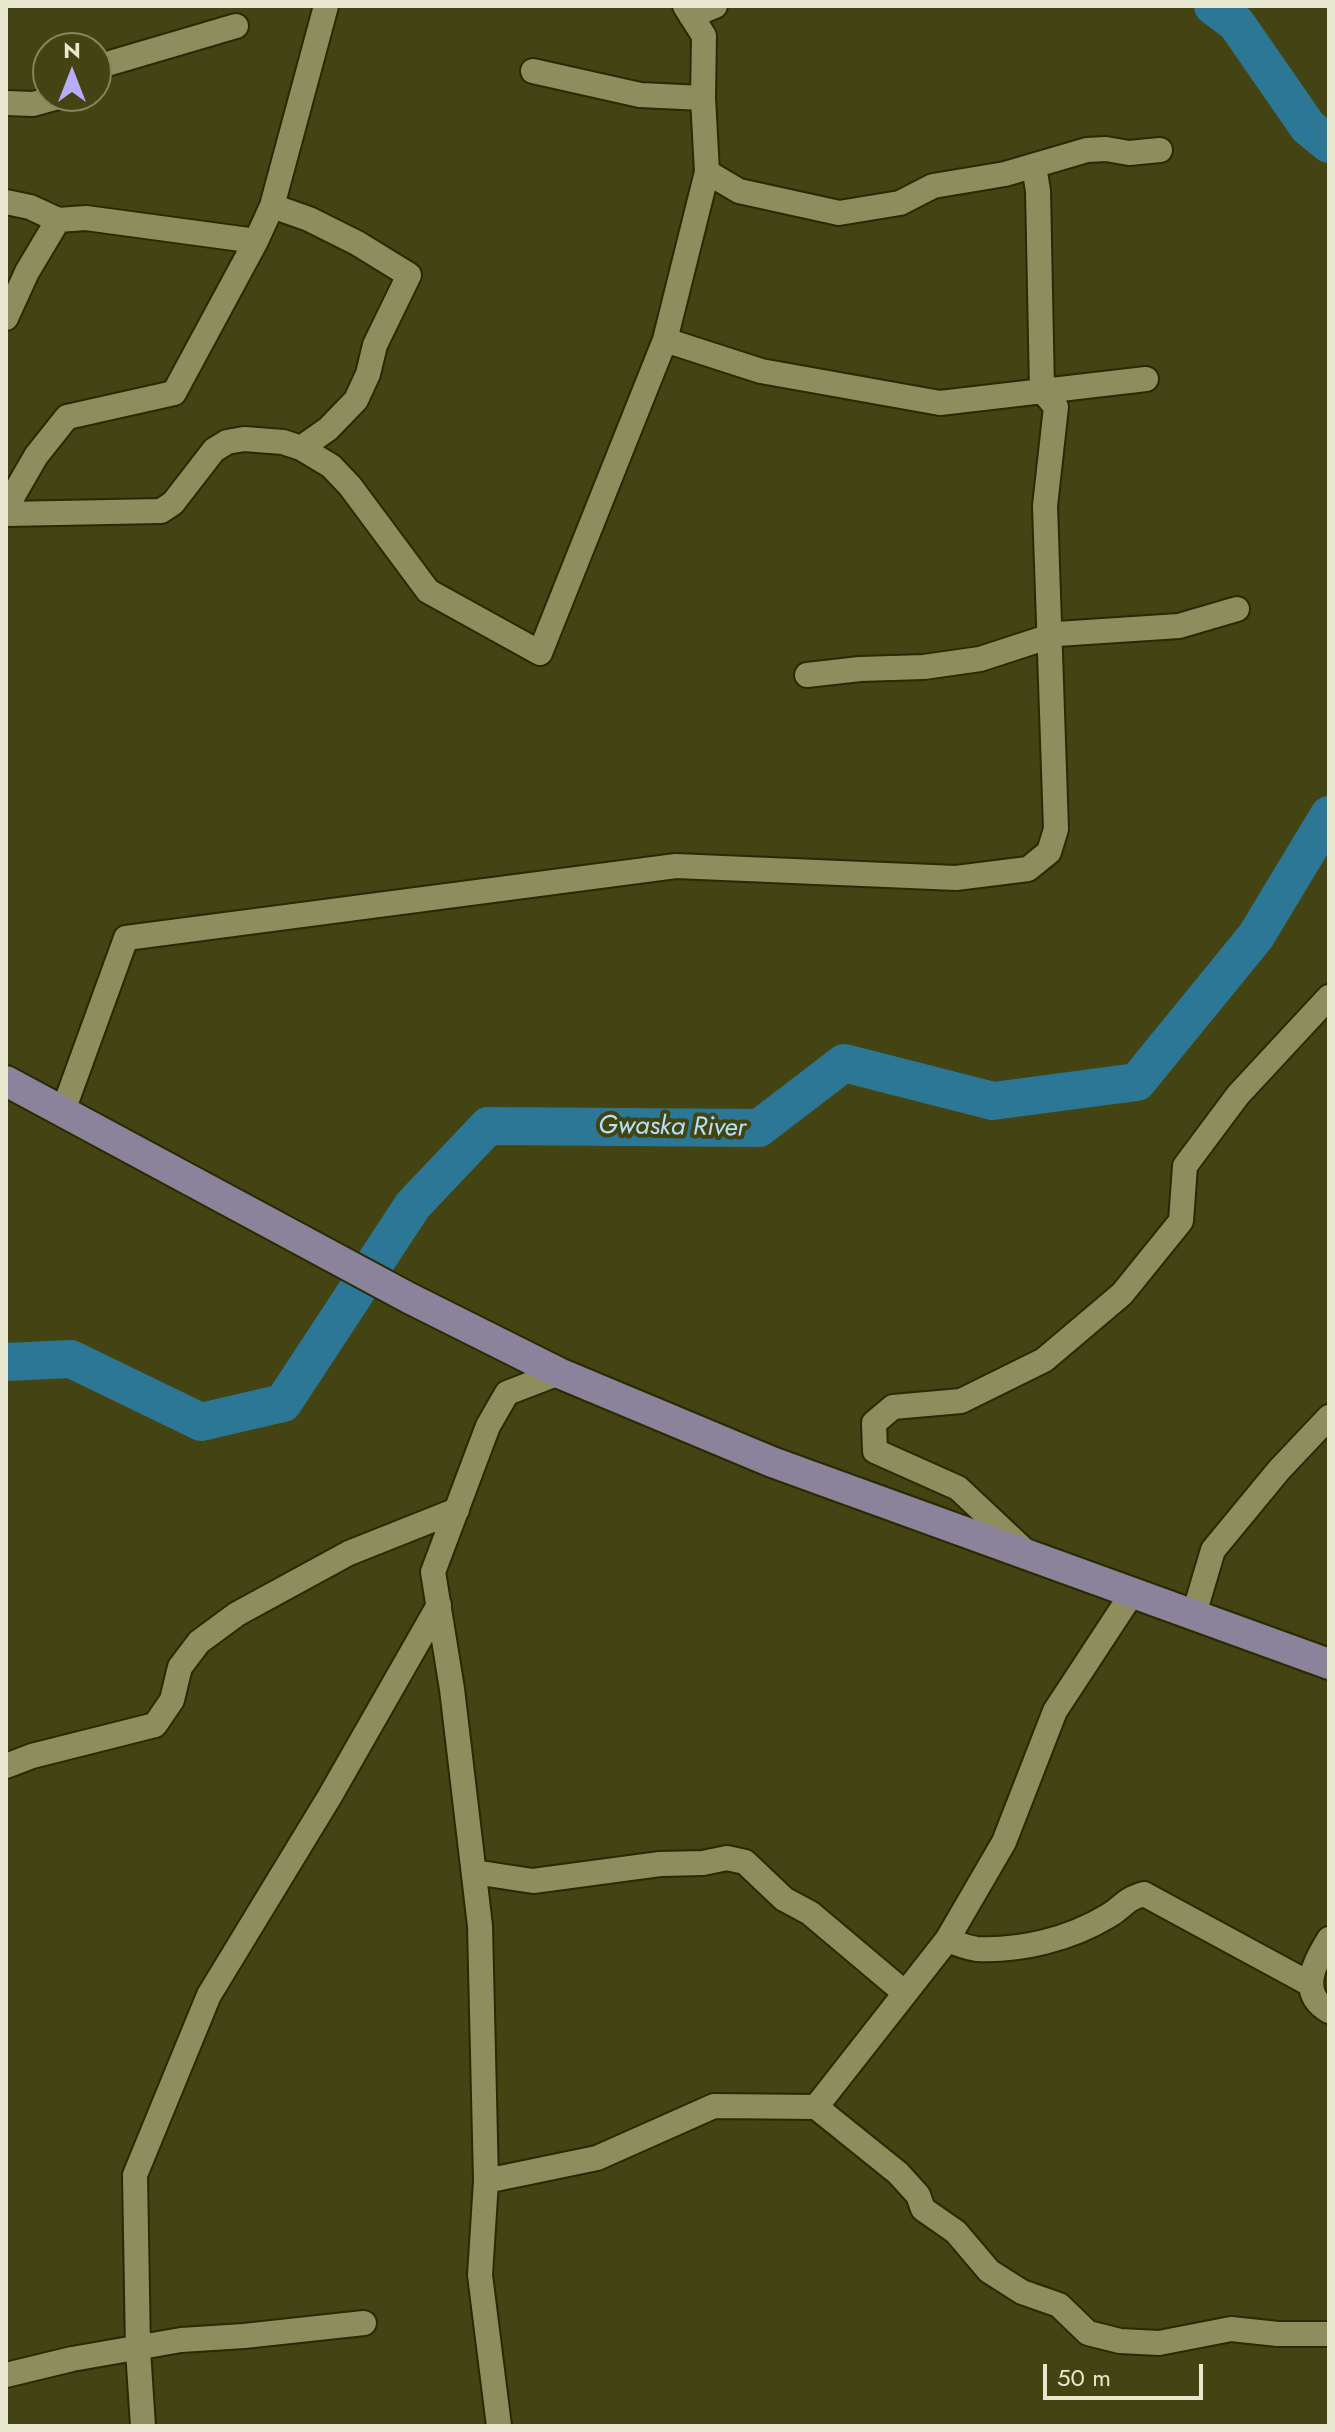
<!DOCTYPE html>
<style>
body{margin:0}
#map{position:relative;width:1335px;height:2432px;overflow:hidden;background:#434411;font-family:Jost,sans-serif}
canvas{display:block}
.frame{position:absolute;inset:0;border:8px solid #e7e8ce;pointer-events:none}
.north{position:absolute;left:32px;top:32px;width:80px;height:80px;box-sizing:border-box;background:#434411;border:2px solid #85865d;border-radius:50%;rotate:0deg;font-size:22px;font-weight:700;line-height:32px;text-align:center;color:#e7e8ce}
.north::after{content:'';display:block;margin:auto;width:28px;height:36px;background:#b6acf8;clip-path:polygon(50% 0,100% 100%,50% 72%,0 100%)}
.scale{position:absolute;left:1043px;top:2364px;width:160px;height:36px;box-sizing:border-box;border:4px solid #e7e8ce;border-top:0;padding-left:10px;font-size:24px;line-height:28px;white-space:nowrap;color:#e7e8ce;-webkit-text-stroke:6px #434411;paint-order:stroke}
</style>
<div id="map">
<canvas width="1335" height="2432"></canvas>
<div class="frame"></div>
<div class="north">N</div>
<div class="scale">50 m</div>
</div>
<script>
const c = document.querySelector('canvas').getContext('2d');
c.lineJoin = 'round';
function strokePath(path, color, width, dash) { c.strokeStyle = color; c.lineWidth = width; c.lineCap = dash ? 'butt' : 'round'; c.setLineDash(dash || []); c.stroke(path); }
function label(font, color, halo, rows, align = 'center') {
  c.font = font + ' Jost,sans-serif'; c.lineWidth = 8; c.setLineDash([]); c.textBaseline = 'middle'; c.strokeStyle = halo; c.fillStyle = color; for (const [text, x, y, turn = 0] of rows) {
    c.save(); c.translate(x, y); c.rotate((+turn || 0) * Math.PI / 180); c.textAlign = isNaN(turn) ? turn : align; if (halo) c.strokeText(text, 0, 0); c.fillText(text, 0, 0); c.restore();
  }
}
const river = new Path2D(`
 M 1213,6 L 1236,23 L 1308,127 L 1329,144
 M 6,1362 L 71,1359 L 201,1422 L 283,1403 L 413,1205 L 488,1126 L 759,1128 L 844,1063 L 993,1101 L 1137,1082 L 1256,936 L 1329,815`);
const minor = new Path2D(`
 M 691,16 L 715,6
 M 96,69 L 100,66 L 236,26
 M 533,71 L 640,95 L 703,98
 M 6,103 L 33,104 L 62,96
 M 707,172 L 739,191 L 839,213 L 900,203 L 933,186 L 1005,174 L 1087,150 L 1106,149 L 1129,153 L 1160,150
 M 6,202 L 30,207 L 58,220 L 86,218 L 256,241
 M 272,206 L 309,219 L 357,243 L 409,275 L 375,345 L 368,374 L 356,400 L 328,429 L 301,448
 M 6,318 L 27,272 L 58,220
 M 665,340 L 761,371 L 940,403 L 1146,379
 M 6,508 L 36,456 L 67,417 L 174,393 L 256,241 L 272,206 L 326,6
 M 6,514 L 161,511 L 173,503 L 214,450 L 227,442 L 244,439 L 283,442 L 301,448 L 331,466 L 350,486 L 428,591 L 540,653 L 665,340 L 707,172 L 703,98 L 704,36 L 685,6
 M 807,675 L 860,669 L 924,667 L 980,659 L 1057,634 L 1179,626 L 1237,609
 M 63,1111 L 126,938 L 676,866 L 956,878 L 1028,869 L 1049,852 L 1056,829 L 1045,506 L 1056,407 L 1042,390 L 1038,191 L 1034,166
 M 1025,1551 L 958,1488 L 875,1451 L 874,1423 L 893,1407 L 961,1401 L 1044,1360 L 1122,1294 L 1181,1221 L 1185,1166 L 1238,1095 L 1329,997
 M 1194,1614 L 1213,1550 L 1279,1470 L 1329,1417
 M 6,1766 L 32,1756 L 155,1725 L 172,1700 L 180,1667 L 199,1642 L 237,1614 L 349,1553 L 457,1510
 M 474,1872 L 533,1881 L 660,1864 L 703,1863 L 727,1858 L 745,1862 L 784,1899 L 810,1913 L 905,1993
 M 1329,1939 C 1314,1963 1298,1993 1329,2011
 M 947,1940 C 956,1943 967,1948 977,1949 C 1021,1951 1070,1939 1108,1916 C 1124,1907 1123,1900 1144,1894 L 1310,1984
 M 816,2107 L 898,2173 L 918,2195 L 923,2209 L 956,2232 L 989,2271 L 1022,2292 L 1059,2305 L 1088,2333 L 1120,2341 L 1159,2343 L 1231,2329 L 1278,2334 L 1329,2334
 M 486,2181 L 597,2158 L 714,2106 L 816,2107 L 947,1940 L 1004,1842 L 1055,1711 L 1133,1592
 M 6,2375 L 72,2359 L 181,2340 L 244,2336 L 364,2323
 M 143,2426 L 138,2350 L 135,2175 L 209,1995 L 330,1796 L 439,1605
 M 499,2426 L 480,2275 L 486,2181 L 480,1926 L 452,1689 L 433,1572 L 488,1426 L 507,1393 L 559,1373`);
const major = new Path2D(`
 M 6,1081 L 409,1298 L 559,1373 L 772,1462 L 1329,1664`);
const waterNames = [
 ["Gwaska River",672,1128,1]
];
strokePath(river, '#2c7796', 38);
strokePath(minor, '#292903', 28);
strokePath(major, '#292903', 34);
strokePath(minor, '#8d8e5c', 24);
strokePath(major, '#898499', 30);
label('italic 26px', '#b4e1f7', '#434411', waterNames);
</script>
